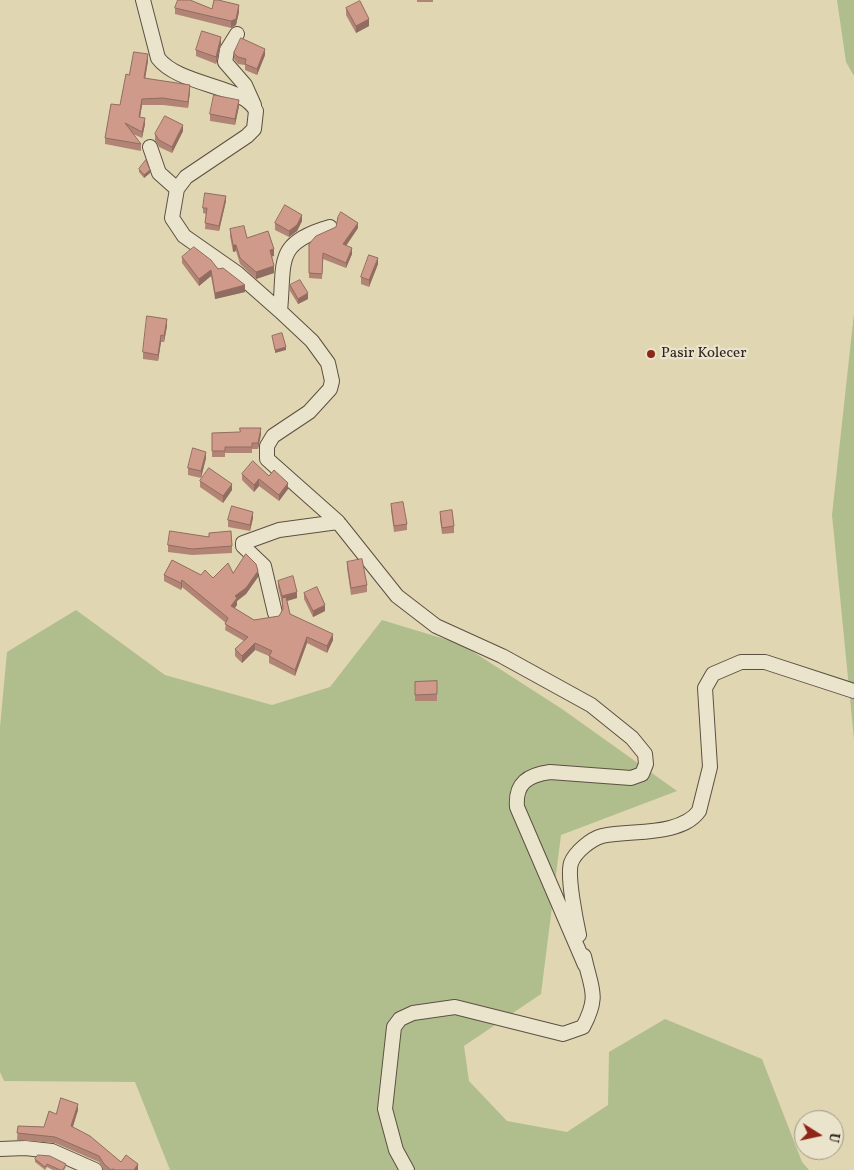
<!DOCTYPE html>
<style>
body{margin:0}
#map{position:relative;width:854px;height:1170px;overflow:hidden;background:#e0d6b1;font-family:Vollkorn,serif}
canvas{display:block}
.north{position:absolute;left:794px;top:1110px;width:50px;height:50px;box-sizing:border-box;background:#ebe4cc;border:1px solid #a09786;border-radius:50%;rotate:100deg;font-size:14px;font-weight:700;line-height:20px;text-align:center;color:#30241e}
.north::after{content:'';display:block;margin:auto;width:18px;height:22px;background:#8f2418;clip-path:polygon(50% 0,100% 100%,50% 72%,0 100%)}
</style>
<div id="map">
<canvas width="854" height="1170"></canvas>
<div class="north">U</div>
</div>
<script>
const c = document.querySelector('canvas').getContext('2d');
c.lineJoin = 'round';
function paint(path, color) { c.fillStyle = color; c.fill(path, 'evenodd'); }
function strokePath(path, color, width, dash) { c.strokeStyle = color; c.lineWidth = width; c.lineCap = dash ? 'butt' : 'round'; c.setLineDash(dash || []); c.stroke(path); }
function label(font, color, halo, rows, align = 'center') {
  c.font = font + ' Vollkorn,serif'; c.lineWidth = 4.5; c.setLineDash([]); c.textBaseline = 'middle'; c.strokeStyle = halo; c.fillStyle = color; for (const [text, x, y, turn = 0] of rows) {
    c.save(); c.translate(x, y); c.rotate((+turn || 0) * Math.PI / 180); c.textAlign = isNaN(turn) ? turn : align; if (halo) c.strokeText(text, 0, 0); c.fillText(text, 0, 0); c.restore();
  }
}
const green = new Path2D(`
 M 837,0 L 854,0 L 854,76 L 846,62 Z
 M 854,313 L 854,739 L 832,515 Z
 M 76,610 L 165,675 L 272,705 L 330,687 L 382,620 L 461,644 L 562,709 L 677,791 L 561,835 L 541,994 L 464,1046 L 469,1081 L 507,1121 L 567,1132 L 608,1105 L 609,1052 L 665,1019 L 762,1059 L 802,1162 L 809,1170 L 170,1170 L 135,1082 L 4,1081 L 0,1072 L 0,727 L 7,652 Z`);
const street = new Path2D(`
 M 143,0 L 158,58 C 179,86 244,85 256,111 L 254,129 L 247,136 L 186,177 L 177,189 L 172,218 L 184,236 L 237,273 L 280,311 L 312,341 L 328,363 L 332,381 L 330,389 L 309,412 L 273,436 L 267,446 L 267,459 L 338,522 L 397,596 L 436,626 L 502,656 L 591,705 L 632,738 L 645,754 L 646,764 L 642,774 L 631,778 L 550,772 C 528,775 515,783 517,807 L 585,965
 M 237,34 L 227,50 L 225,62 L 245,85 L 254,105
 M 150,147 L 159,173 L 177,189
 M 280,311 C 285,261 274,243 330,227
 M 275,613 L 264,566 L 243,546 L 243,543 L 279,530 L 338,522
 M 579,935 C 576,921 567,876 571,863 C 575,852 591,839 602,836 C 624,831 647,834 670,828 C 681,825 692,821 699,811 L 710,767 L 705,688 L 713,674 L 741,662 L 765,662 L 854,691
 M 0,1149 L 25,1148 L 52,1151 L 95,1170
 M 407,1170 L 396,1150 L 385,1109 L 394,1027 L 400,1019 L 413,1013 L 455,1007 L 563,1034 L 583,1027 C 600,995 591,989 584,956`);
const wall = new Path2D(`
 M 417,0 L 433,0 L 433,2 L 417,2 Z
 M 175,8 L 212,9 L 239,12 L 236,25 L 231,28 L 175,14 Z
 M 346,8 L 369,26 L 356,33 L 346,15 Z
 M 221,44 L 216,64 L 196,56 L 196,50 Z
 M 234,53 L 265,55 L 257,75 L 245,70 L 245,65 L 238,64 L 234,59 Z
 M 148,61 L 145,78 L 190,91 L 188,108 L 163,105 L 142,105 L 140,117 L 145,124 L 142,138 L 133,134 L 141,144 L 141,151 L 105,144 L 105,138 L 120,105 L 129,75 Z
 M 239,106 L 235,125 L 210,121 L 210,114 Z
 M 183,131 L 172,153 L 159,147 L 155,140 L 155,134 Z
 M 139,169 L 150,173 L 144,178 L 139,172 Z
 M 226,201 L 219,231 L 205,229 L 206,214 L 203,213 L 203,208 Z
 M 302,221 L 297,231 L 289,237 L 275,230 L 275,223 Z
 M 358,228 L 346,246 L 352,254 L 346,268 L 323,259 L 322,279 L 309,278 L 309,244 Z
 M 230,229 L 247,238 L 274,256 L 272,256 L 274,273 L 256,279 L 240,264 L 236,251 L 233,252 L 230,236 Z
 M 182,257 L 218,269 L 245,292 L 215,299 L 211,276 L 199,286 L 182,263 Z
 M 378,264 L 369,287 L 361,284 L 361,277 Z
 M 290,285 L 308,299 L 298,304 L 290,291 Z
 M 167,326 L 164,342 L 161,342 L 158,361 L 143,359 L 143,352 Z
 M 212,433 L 261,434 L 258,449 L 252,449 L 252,453 L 225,453 L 225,457 L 212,457 Z
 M 206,458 L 201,478 L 188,475 L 188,468 Z
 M 242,474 L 269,476 L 288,489 L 279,501 L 259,486 L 254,492 L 242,480 Z
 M 200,481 L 232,490 L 223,503 L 200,487 Z
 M 391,504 L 407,524 L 407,530 L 394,532 L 391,510 Z
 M 440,512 L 454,526 L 454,533 L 442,534 L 440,519 Z
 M 253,518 L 250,531 L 228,527 L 228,520 Z
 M 209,537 L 232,546 L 232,553 L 192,555 L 168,552 L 168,545 Z
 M 347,562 L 367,585 L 367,592 L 351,595 L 347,568 Z
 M 233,573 L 258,577 L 246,594 L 237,601 L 237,605 L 234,609 L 254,620 L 279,616 L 283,610 L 282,603 L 278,587 L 278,581 L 297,598 L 287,601 L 290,614 L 333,640 L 327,653 L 307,643 L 295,676 L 269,663 L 269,656 L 255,650 L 242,663 L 235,656 L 235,649 L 244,641 L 225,630 L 226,623 L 182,587 L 181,590 L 164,581 L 164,575 L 201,575 L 213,578 Z
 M 304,593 L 325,611 L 313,617 L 304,599 Z
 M 437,681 L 437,701 L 415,701 L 415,682 Z
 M 78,1110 L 73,1127 L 121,1162 L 138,1170 L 103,1170 L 99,1162 L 55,1143 L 17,1140 L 18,1126 L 44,1127 L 56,1114 Z
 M 35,1159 L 66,1167 L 64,1170 L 53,1170 L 47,1167 L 45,1170 L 35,1162 Z`);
const shadedWall = new Path2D(`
 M 239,5 L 239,12 L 236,25 L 231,28 L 231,21 Z
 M 369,19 L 369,26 L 356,33 L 356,26 Z
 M 221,37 L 221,44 L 216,64 L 216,57 Z
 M 265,49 L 265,55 L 257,75 L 257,69 Z
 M 148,54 L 148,61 L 144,85 L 144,78 Z
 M 190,85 L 190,91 L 188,108 L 188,102 Z
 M 142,99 L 142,105 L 139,123 L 139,117 Z
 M 239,100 L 239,106 L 235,125 L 235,119 Z
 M 145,118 L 145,124 L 142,138 L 142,132 Z
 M 183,125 L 183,131 L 172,153 L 172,147 Z
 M 150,170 L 150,173 L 144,178 L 144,175 Z
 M 226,196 L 226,201 L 219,231 L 219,226 Z
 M 302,215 L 302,221 L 297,231 L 289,237 L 289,231 Z
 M 358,223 L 358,228 L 343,250 L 343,244 Z
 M 233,245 L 236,245 L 236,251 L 233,252 Z
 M 352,248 L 352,254 L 346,268 L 346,263 Z
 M 274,249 L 274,256 L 270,257 L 270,250 Z
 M 378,258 L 378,264 L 369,287 L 369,280 Z
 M 274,266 L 274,273 L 256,279 L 256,272 Z
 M 211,270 L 211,276 L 199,286 L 199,279 Z
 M 245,285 L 245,292 L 215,299 L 215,293 Z
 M 308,293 L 308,299 L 298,304 L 298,299 Z
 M 167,319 L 167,326 L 164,342 L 164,336 Z
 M 161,335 L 161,342 L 158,361 L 158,355 Z
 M 286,347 L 286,350 L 275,353 L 275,350 Z
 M 261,428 L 261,434 L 258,449 L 258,443 Z
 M 206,452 L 206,458 L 201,478 L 201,471 Z
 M 259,479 L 259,486 L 254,492 L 254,485 Z
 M 288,483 L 288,489 L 279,501 L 279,495 Z
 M 232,484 L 232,490 L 223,503 L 223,496 Z
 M 253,512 L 253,518 L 250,531 L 250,525 Z
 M 258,571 L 258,577 L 246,594 L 237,601 L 237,605 L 231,613 L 231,606 L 235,596 Z
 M 182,580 L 182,587 L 181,590 L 181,583 Z
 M 297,592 L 297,598 L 283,602 L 282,598 L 282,603 L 282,596 Z
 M 325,605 L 325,611 L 313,617 L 313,611 Z
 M 333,634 L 333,640 L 327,653 L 327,646 Z
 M 307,637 L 307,643 L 295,676 L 295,670 Z
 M 255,643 L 255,650 L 242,663 L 242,656 Z
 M 78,1104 L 78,1110 L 71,1132 L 71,1126 Z
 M 138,1164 L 138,1170 L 134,1170 Z`);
const building = new Path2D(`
 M 178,0 L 190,0 L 212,9 L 214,0 L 218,0 L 239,5 L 236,19 L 231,21 L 175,8 Z
 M 360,1 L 369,19 L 356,26 L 346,8 Z
 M 202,31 L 221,37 L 216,57 L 196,50 Z
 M 241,38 L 265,49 L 257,69 L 245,64 L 246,59 L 238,57 L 234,53 Z
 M 134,52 L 148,54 L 144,78 L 190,85 L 188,102 L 163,98 L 142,99 L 139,117 L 145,118 L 142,132 L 125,123 L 141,144 L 105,138 L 111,104 L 120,105 L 126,74 L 129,75 Z
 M 214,95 L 239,100 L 235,119 L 210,114 Z
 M 165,116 L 183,125 L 172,147 L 159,140 L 155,134 Z
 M 146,160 L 150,170 L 144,175 L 139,169 Z
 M 205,193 L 226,196 L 219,226 L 205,223 L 207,208 L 203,208 Z
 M 285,205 L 302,215 L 297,225 L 289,231 L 275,223 Z
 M 341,212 L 358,223 L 343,244 L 352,248 L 346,263 L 323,253 L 322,274 L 309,273 L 309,244 L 316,236 L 336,227 L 338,217 Z
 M 244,226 L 247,238 L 268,231 L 274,249 L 270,250 L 274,266 L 256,272 L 240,258 L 236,245 L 233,245 L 230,229 Z
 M 194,247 L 211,260 L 218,269 L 223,268 L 245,285 L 215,293 L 211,270 L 199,279 L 182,257 Z
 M 369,255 L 378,258 L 369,280 L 361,277 Z
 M 300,280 L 308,293 L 298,299 L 290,285 Z
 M 147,316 L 167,319 L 164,336 L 161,335 L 158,355 L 143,352 Z
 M 282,333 L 286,347 L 275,350 L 272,336 Z
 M 240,428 L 261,428 L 258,443 L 252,443 L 252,447 L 225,447 L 225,451 L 212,451 L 212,433 L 240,432 Z
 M 193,448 L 206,452 L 201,471 L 188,468 Z
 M 253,461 L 269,476 L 274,470 L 288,483 L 279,495 L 259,479 L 254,485 L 242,474 Z
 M 209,468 L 232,484 L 223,496 L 200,481 Z
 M 403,502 L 407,524 L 394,526 L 391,504 Z
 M 232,506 L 253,512 L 250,525 L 228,520 Z
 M 452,510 L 454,526 L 442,528 L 440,512 Z
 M 170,531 L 209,537 L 209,533 L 231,531 L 232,546 L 192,549 L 168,545 Z
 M 246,554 L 256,564 L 258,571 L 246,588 L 235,596 L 237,598 L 231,606 L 254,620 L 279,616 L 283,609 L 282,598 L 286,597 L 290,614 L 333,634 L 327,646 L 307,637 L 295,670 L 269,656 L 272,651 L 255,643 L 242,656 L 235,649 L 248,637 L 225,624 L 228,618 L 182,580 L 181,583 L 164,575 L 172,560 L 201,575 L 205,570 L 213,578 L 228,563 L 233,573 Z
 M 362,559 L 367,585 L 351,588 L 347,562 Z
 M 293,576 L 297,592 L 282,596 L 278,581 Z
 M 317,587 L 325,605 L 313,611 L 304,593 Z
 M 437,681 L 437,694 L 415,695 L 415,682 Z
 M 61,1098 L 78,1104 L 71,1126 L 90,1136 L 121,1162 L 126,1155 L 138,1164 L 134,1170 L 115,1170 L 113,1169 L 111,1170 L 104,1164 L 99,1156 L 55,1137 L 17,1133 L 18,1126 L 44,1127 L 49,1111 L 56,1114 Z
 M 38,1155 L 50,1156 L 66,1164 L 63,1170 L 60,1170 L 47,1164 L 45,1167 L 35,1159 Z`);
const markers = [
 [651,354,5,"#8f2418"]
];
const poiNames = [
 ["Pasir Kolecer",661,354]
];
paint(green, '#b0be8e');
strokePath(street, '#5c5043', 16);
strokePath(street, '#ebe4cc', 14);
paint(wall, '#b28476');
paint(shadedWall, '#916c60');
paint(building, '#cf9a89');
strokePath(building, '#916c60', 1);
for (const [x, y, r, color] of markers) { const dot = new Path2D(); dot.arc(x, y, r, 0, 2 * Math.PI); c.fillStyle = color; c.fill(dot); strokePath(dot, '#ebe4cc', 2); }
label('15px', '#30241e', '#ebe4cc', poiNames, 'left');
</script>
